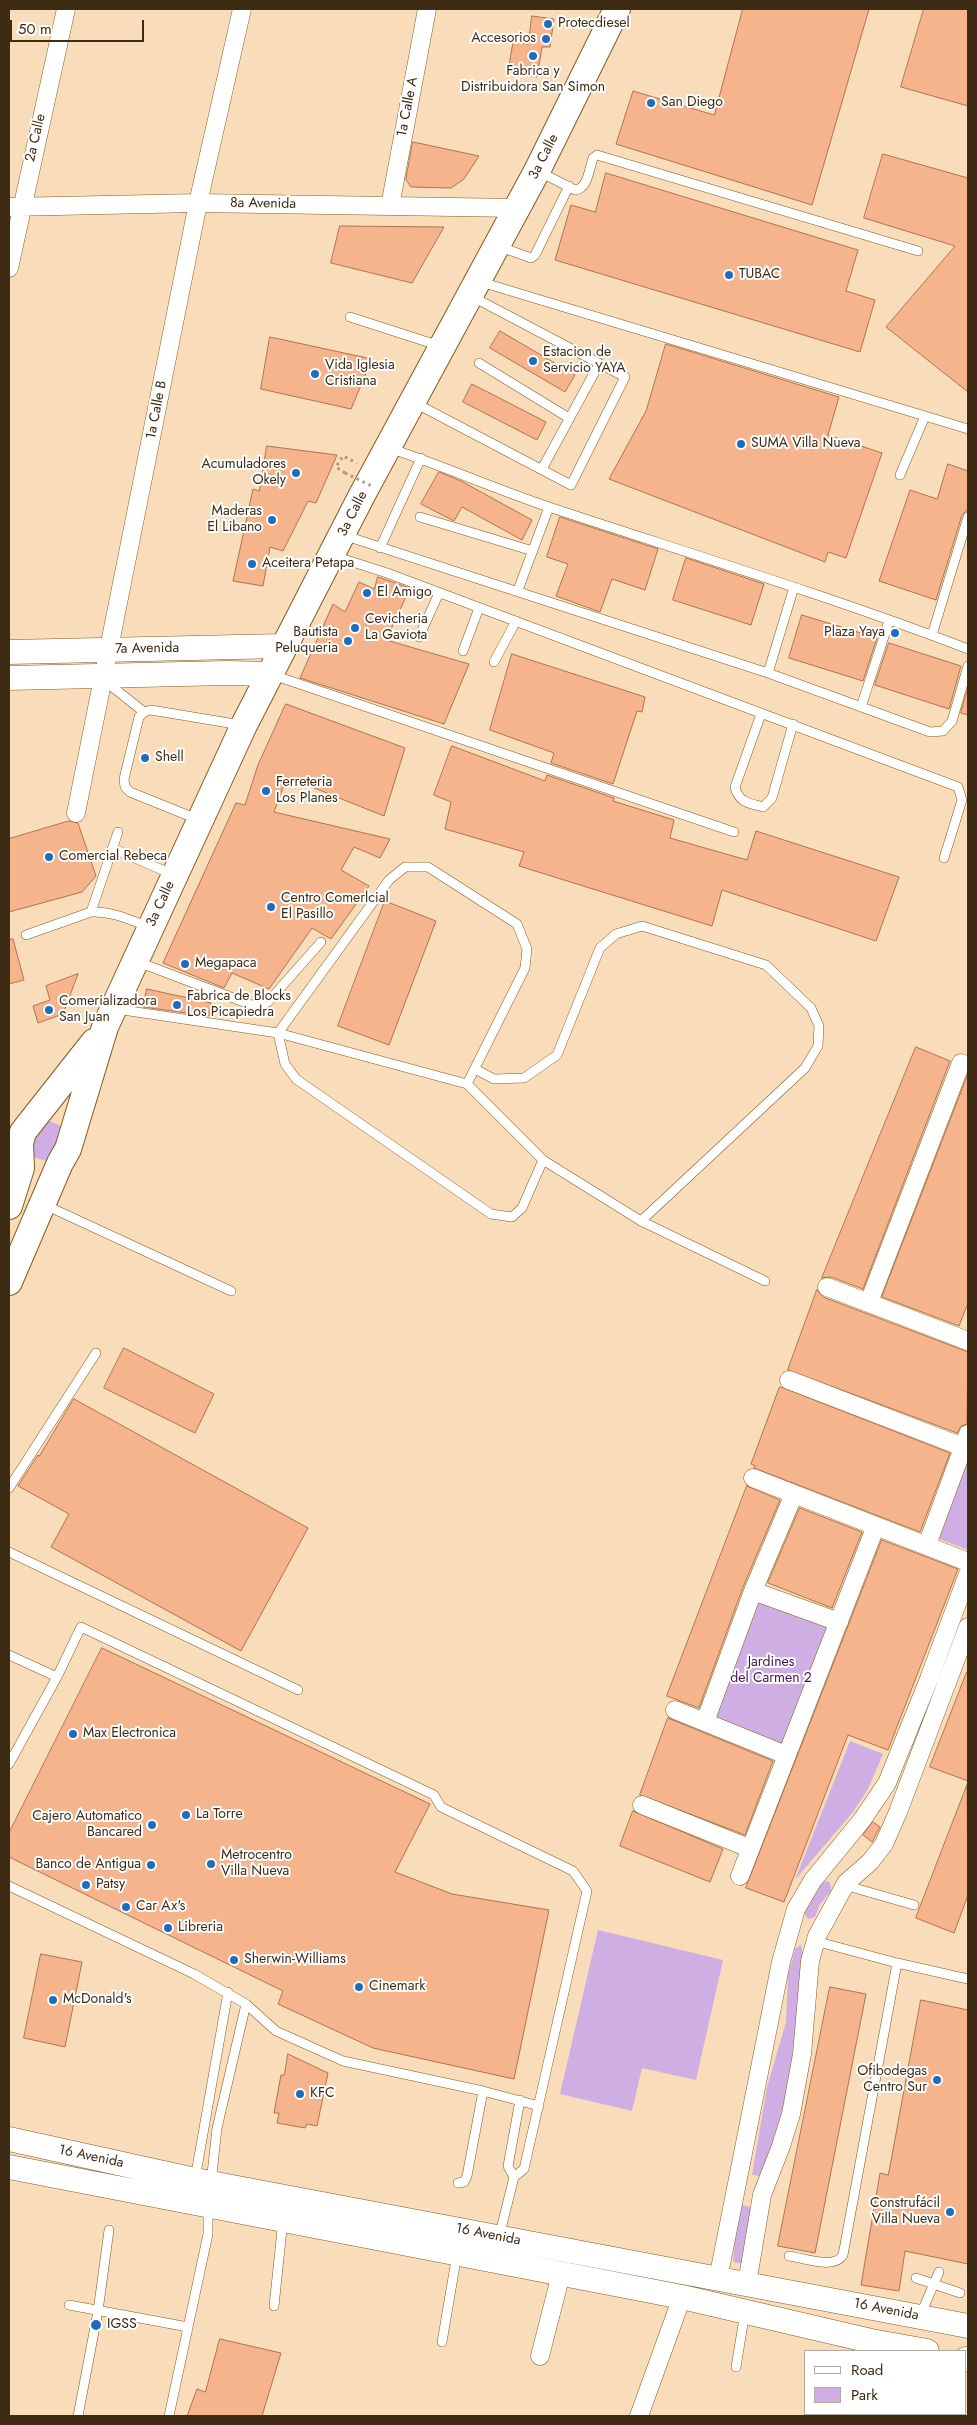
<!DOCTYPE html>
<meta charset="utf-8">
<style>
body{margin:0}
#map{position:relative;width:977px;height:2425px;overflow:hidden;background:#f9dcb9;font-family:Jost,sans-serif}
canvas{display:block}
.frame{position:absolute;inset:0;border:10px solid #3d2b13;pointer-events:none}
.legend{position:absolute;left:804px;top:2350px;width:162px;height:65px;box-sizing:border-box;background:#fff;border:1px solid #b1aaa1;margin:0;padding:6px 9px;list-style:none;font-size:15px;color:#3d2b13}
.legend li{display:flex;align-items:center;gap:10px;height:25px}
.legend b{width:25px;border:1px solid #b1aaa1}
.scale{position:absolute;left:10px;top:20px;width:134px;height:22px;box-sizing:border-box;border:2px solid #3d2b13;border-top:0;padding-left:6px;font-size:15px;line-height:18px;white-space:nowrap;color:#3d2b13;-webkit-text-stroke:4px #fff;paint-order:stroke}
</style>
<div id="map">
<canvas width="977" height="2425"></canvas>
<div class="frame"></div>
<ul class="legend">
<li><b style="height:6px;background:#fff"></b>Road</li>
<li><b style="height:14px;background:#cfafe3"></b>Park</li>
</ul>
<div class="scale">50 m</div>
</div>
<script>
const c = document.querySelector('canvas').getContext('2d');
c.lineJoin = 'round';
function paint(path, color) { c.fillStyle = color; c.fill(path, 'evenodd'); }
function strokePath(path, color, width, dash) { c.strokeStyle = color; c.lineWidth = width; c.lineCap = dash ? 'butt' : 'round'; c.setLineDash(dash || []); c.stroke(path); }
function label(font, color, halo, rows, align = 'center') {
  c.font = font + ' Jost,sans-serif'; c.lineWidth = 4; c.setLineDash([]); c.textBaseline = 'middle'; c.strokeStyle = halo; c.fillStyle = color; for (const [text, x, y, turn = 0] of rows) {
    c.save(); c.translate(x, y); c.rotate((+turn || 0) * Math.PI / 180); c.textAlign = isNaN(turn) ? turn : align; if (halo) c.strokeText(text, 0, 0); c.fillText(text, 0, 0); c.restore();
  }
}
const green = new Path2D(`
 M 47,1120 L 59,1125 L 63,1130 L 53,1160 L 46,1161 L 33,1157 L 26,1133 Z
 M 968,1460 L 968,1550 L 937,1538 Z
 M 759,1599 L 828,1627 L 782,1744 L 713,1716 Z
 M 850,1741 L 883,1754 L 868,1789 L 853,1812 L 795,1880 Z
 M 827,1881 L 830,1883 L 831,1891 L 820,1904 L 815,1917 L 808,1919 L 804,1912 C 808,1902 815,1884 827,1881 Z
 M 598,1930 L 723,1960 L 696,2080 L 642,2068 L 632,2111 L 560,2094 Z
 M 801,1945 L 803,1956 C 794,2030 793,2108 759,2176 L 752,2175 L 767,2087 L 786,2022 L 788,1976 L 795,1949 Z
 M 742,2205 L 753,2208 L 743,2264 L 733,2262 L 736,2229 Z`);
const building = new Path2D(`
 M 743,9 L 869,9 L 812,205 L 616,144 L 633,91 L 714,115 Z
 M 924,9 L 968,9 L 968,106 L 901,87 Z
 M 532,16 L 554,19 L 550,47 L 542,47 L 537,77 L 508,72 L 513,42 L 528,44 Z
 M 413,142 L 479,156 L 464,179 L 451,188 L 411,187 L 406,180 Z
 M 883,154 L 968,178 L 968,392 L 886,327 L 955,246 L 864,218 Z
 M 606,173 L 858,250 L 846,291 L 875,300 L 860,352 L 555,260 L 571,205 L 595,212 Z
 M 340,226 L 444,227 L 412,283 L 331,263 Z
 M 500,331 L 575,375 L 565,392 L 490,348 Z
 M 270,337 L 372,359 L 351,409 L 261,389 Z
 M 666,344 L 839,397 L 828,435 L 882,453 L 846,558 L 828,552 L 825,562 L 609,479 L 646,411 Z
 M 472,384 L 546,422 L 537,440 L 463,402 Z
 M 267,446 L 337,455 L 316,503 L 308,501 L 283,551 L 270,547 L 263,586 L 233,581 L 253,489 L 259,491 Z
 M 948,464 L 968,471 L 968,509 L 962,515 L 936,600 L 879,581 L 910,490 L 937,499 Z
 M 439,472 L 461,481 L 532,520 L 522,540 L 462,507 L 454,521 L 421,504 Z
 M 560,517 L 658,549 L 645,590 L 612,579 L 600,612 L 556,596 L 568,564 L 547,557 Z
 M 686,558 L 764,584 L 751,625 L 673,600 Z
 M 378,577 L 410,588 L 386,640 L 469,664 L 444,724 L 300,678 L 333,604 L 345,612 L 359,582 L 374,589 Z
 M 802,615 L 877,638 L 863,681 L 789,658 Z
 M 889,643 L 961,666 L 949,709 L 875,685 Z
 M 512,654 L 645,697 L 642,712 L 637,711 L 613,784 L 551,763 L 554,753 L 490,730 Z
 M 968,688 L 968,715 L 961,713 Z
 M 286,704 L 405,748 L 384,816 L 287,777 L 274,812 L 390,839 L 380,858 L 354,847 L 341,870 L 369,886 L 331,939 L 312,928 L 269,989 L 232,973 L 224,988 L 163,963 L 236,803 L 245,805 L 258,765 Z
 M 452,746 L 545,781 L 547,775 L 614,798 L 613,801 L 674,820 L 670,838 L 747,860 L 756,831 L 899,877 L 876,941 L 722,890 L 712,926 L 519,866 L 524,852 L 445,829 L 451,802 L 434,795 Z
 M 69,821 L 78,823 L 96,876 L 82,892 L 9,912 L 9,839 Z
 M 385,901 L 436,921 L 389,1045 L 338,1026 Z
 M 13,939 L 24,980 L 9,984 L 9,940 Z
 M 78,974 L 63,1014 L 38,1023 L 33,1006 L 50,1000 L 46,986 Z
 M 147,989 L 211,1003 L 209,1016 L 143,1007 Z
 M 916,1047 L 950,1061 L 863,1289 L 831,1277 L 822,1278 Z
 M 968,1074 L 968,1303 L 959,1326 L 882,1297 Z
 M 817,1290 L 823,1297 L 968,1352 L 967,1424 L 961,1426 L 957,1433 L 788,1370 Z
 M 124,1348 L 214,1394 L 195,1433 L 104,1388 Z
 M 781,1387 L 950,1453 L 920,1532 L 754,1468 L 755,1466 L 751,1464 L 779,1388 Z
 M 74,1399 L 308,1528 L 241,1651 L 51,1547 L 69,1514 L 18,1486 L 38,1455 L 39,1456 Z
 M 747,1486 L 780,1500 L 743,1587 L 699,1708 L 667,1696 Z
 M 800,1508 L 862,1532 L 832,1608 L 768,1583 Z
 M 882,1540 L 958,1569 L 888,1750 L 848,1735 L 784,1902 L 746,1888 Z
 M 102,1648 L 430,1804 L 395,1872 L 452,1894 L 549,1910 L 514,2079 L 373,2048 L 278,2004 L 283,1991 L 9,1857 L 9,1833 Z
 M 967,1672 L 968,1672 L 968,1781 L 930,1767 Z
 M 668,1718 L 773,1761 L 745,1835 L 640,1795 Z
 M 967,1785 L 968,1895 L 954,1933 L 916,1918 Z
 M 633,1811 L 723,1849 L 710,1882 L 620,1846 Z
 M 873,1822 L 880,1827 L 872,1842 L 863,1835 Z
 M 41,1954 L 82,1962 L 65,2047 L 24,2038 Z
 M 830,1987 L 866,1994 L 815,2253 L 778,2246 Z
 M 921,2000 L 968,2010 L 968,2264 L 905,2251 L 899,2291 L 861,2285 L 880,2173 L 888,2175 Z
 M 288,2054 L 328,2073 L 317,2126 L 307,2124 L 305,2128 L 277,2123 L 279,2113 L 274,2113 L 281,2075 L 284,2075 Z
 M 220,2339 L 281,2353 L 262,2416 L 187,2416 L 197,2389 L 205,2392 Z`);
const path = new Path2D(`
 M 345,473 L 336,467 L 343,456 L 357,463`);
const lane = new Path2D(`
 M 540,172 L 575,190 C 588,189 589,169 593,158 L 597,155 L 918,251
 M 498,246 L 531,258 L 535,255 L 569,186
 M 481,282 L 968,429
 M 350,317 L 440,346
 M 479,363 L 569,418
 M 415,403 L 571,485 L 625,377 L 471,296
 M 389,448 C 444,466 497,490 552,508 C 691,554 832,597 968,649
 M 542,469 L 599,364
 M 900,475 L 925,416
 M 420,517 L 533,551
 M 343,535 L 768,673 L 930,732 L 943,731 L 952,721 L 968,666
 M 380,548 L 421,458
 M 334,556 L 387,573 L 958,787 L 962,800 L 944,858
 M 518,590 L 549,507
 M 932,635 L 968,517
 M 419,637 L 439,593
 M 463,651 L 479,608
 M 494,662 L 516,621
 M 768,673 L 794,587
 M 273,675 L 734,832
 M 105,681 L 144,712
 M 861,707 L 889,621
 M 761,714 L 735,787 C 739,803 749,803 763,807 L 772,798 L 793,724
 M 197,819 L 130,792 L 125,787 L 124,779 L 139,717 L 144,712 L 151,710 L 241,725
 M 112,848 L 174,875
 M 91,912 L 118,832
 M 26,935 L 91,912 C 112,911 130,920 149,927
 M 138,962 L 257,1007 L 268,1002 L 321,942
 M 116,1009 L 278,1033 L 389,880 L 405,867 L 428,867 L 517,924 L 527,949 L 525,968 L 467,1084
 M 475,1069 L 494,1079 L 524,1078 L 557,1055 L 600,948 L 616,934 L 642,926 L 766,965 L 811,1008 L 819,1026 L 818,1046 L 805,1068 L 641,1221
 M 543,1160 L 522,1208 L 512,1217 L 491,1214 L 296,1079 L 285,1064 L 278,1033 L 467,1084 L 543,1160 L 641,1221 L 765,1281
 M 45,1205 L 231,1291
 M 9,1488 L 96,1353
 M 9,1552 L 298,1690
 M 9,1655 L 57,1677
 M 9,1764 L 57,1677 L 81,1627 L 434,1795 L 441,1807 L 573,1871 L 587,1891 L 524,2169 L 514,2177 L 499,2237
 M 844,1885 L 914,1905
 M 9,1886 L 194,1974 L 246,2004 L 276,2031 L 343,2061 L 483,2091 L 539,2106
 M 815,1941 L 897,1963 L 968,1979
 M 514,2177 L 508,2166 L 520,2100
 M 195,2179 L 228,1992
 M 211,2183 L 217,2128 L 246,2004
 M 458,2183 L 464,2182 L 467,2176 L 483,2091
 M 789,2256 C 804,2258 834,2270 843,2255 L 897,1963
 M 916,2278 L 960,2293
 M 69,2305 L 188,2327
 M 274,2306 L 283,2220
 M 920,2316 L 939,2272
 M 442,2342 L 457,2254
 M 736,2367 L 745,2312
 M 78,2416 L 98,2311 L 109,2230
 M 169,2416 L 208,2234 L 208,2205
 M 922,2416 L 922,2414`);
const street = new Path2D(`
 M 390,206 L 427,9
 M 9,207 L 198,203 L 517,208
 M 9,268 L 66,9
 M 76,813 L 198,203 L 242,9
 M 827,1287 L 968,1341
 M 869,1302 L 961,1063
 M 789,1380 L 963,1447
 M 753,1478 L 968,1562
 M 927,1545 L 968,1434
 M 753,1591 L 839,1622
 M 675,1710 L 786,1755
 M 705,1722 L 753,1591 L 794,1494
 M 642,1805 L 749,1848
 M 740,1876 L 875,1528
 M 718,2279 L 781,1962 L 796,1909 L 813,1880 L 862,1820 L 887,1783 L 929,1679 L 968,1574
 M 747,2284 L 762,2195 L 781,2146 L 791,2114 L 802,2054 L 810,1961 L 817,1936 L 846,1883 L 870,1862 L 884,1844 L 898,1812 L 968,1627
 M 540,2356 L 561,2274
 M 639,2416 L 682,2297
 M 846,2416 L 846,2414`);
const secondary = new Path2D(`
 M 9,652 L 284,646
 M 9,678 L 227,673 L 270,674
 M 9,2139 L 195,2180 L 968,2326
 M 9,2167 L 682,2297 L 871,2341 L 927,2351
 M 966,2359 L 968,2359`);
const primary = new Path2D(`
 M 9,1206 L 21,1168 L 20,1143 L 23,1132 L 94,1042
 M 9,1282 L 60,1163 L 68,1149 L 105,1027 L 244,725 L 362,495 L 537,171 L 617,9`);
const pathBridge = new Path2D(`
 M 345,473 L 374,487`);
const markers = [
 [548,24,5,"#1e6dbc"],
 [546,39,5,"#1e6dbc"],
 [533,56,5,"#1e6dbc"],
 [651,103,5,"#1e6dbc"],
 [729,275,5,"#1e6dbc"],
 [533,361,5,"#1e6dbc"],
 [315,374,5,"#1e6dbc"],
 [741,444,5,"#1e6dbc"],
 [296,473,5,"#1e6dbc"],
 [272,520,5,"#1e6dbc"],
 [252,564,5,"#1e6dbc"],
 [367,593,5,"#1e6dbc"],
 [355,628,5,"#1e6dbc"],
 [895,633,5,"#1e6dbc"],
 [348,641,5,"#1e6dbc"],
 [145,758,5,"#1e6dbc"],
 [266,791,5,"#1e6dbc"],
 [49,857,5,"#1e6dbc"],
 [271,907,5,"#1e6dbc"],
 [185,964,5,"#1e6dbc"],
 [177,1005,5,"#1e6dbc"],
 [49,1010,5,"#1e6dbc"],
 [73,1734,5,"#1e6dbc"],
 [186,1815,5,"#1e6dbc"],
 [152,1825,5,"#1e6dbc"],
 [211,1864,5,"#1e6dbc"],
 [151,1865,5,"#1e6dbc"],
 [86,1885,5,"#1e6dbc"],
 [126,1907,5,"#1e6dbc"],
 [168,1928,5,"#1e6dbc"],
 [234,1960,5,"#1e6dbc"],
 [359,1987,5,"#1e6dbc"],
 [53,2000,5,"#1e6dbc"],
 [937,2080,5,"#1e6dbc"],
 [300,2094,5,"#1e6dbc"],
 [950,2212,5,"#1e6dbc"],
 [96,2325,6,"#1e6dbc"]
];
const poiNames = [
 ["Protecdiesel",558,24],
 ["Accesorios",536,39,"right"],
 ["Fabrica y",533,72,"center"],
 ["Distribuidora San Simon",533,88,"center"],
 ["San Diego",661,103],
 ["TUBAC",739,275],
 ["Estacion de",543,353],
 ["Servicio YAYA",543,369],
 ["Vida Iglesia",325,366],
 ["Cristiana",325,382],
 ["SUMA Villa Nueva",751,444],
 ["Acumuladores",286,465,"right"],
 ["Okely",286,481,"right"],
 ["Maderas",262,512,"right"],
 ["El Libano",262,528,"right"],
 ["Aceitera Petapa",262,564],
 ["El Amigo",377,593],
 ["Cevicheria",365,620],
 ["La Gaviota",365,636],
 ["Bautista",338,633,"right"],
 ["Peluqueria",338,649,"right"],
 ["Plaza Yaya",885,633,"right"],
 ["Shell",155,758],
 ["Ferreteria",276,783],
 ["Los Planes",276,799],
 ["Comercial Rebeca",59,857],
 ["Centro Comerlcial",281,899],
 ["El Pasillo",281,915],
 ["Megapaca",195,964],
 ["Fabrica de Blocks",187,997],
 ["Los Picapiedra",187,1013],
 ["Comerializadora",59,1002],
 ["San Juan",59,1018],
 ["Max Electronica",83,1734],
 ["La Torre",196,1815],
 ["Cajero Automatico",142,1817,"right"],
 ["Bancared",142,1833,"right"],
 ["Metrocentro",221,1856],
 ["Villa Nueva",221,1872],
 ["Banco de Antigua",141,1865,"right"],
 ["Patsy",96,1885],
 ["Car Ax's",136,1907],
 ["Libreria",178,1928],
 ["Sherwin-Williams",244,1960],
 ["Cinemark",369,1987],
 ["McDonald's",63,2000],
 ["Ofibodegas",927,2072,"right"],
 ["Centro Sur",927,2088,"right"],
 ["KFC",310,2094],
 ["Construfácil",940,2204,"right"],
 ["Villa Nueva",940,2220,"right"],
 ["IGSS",107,2325]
];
const streetNames = [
 ["1a Calle A",408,107,-79],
 ["2a Calle",36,138,-77],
 ["3a Calle",544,157,-63],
 ["8a Avenida",263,204,1],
 ["1a Calle B",157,410,-79],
 ["3a Calle",353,514,-63],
 ["7a Avenida",147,649,-1],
 ["3a Calle",161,904,-65],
 ["16 Avenida",91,2157,12],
 ["16 Avenida",488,2235,11],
 ["16 Avenida",886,2310,11]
];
const parkNames = [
 ["Jardines",771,1663],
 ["del Carmen 2",771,1679]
];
paint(green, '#cfafe3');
paint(building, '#f5b48c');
strokePath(building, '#af734d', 1);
strokePath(lane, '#845a1d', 10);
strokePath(street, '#845a1d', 19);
strokePath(secondary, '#845a1d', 25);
strokePath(primary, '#845a1d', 28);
strokePath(path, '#af9778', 3, [2.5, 4]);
strokePath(lane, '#fff', 9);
strokePath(street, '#fff', 18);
strokePath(secondary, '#fff', 24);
strokePath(primary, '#fff', 26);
strokePath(pathBridge, '#af9778', 3, [2.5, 4]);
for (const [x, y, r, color] of markers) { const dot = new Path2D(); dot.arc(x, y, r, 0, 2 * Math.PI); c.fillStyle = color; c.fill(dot); strokePath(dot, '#fff', 2); }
label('14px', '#3d2b13', '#fff', poiNames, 'left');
label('14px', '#3d2b13', '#fff', streetNames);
label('14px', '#3f1054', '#fff', parkNames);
</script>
